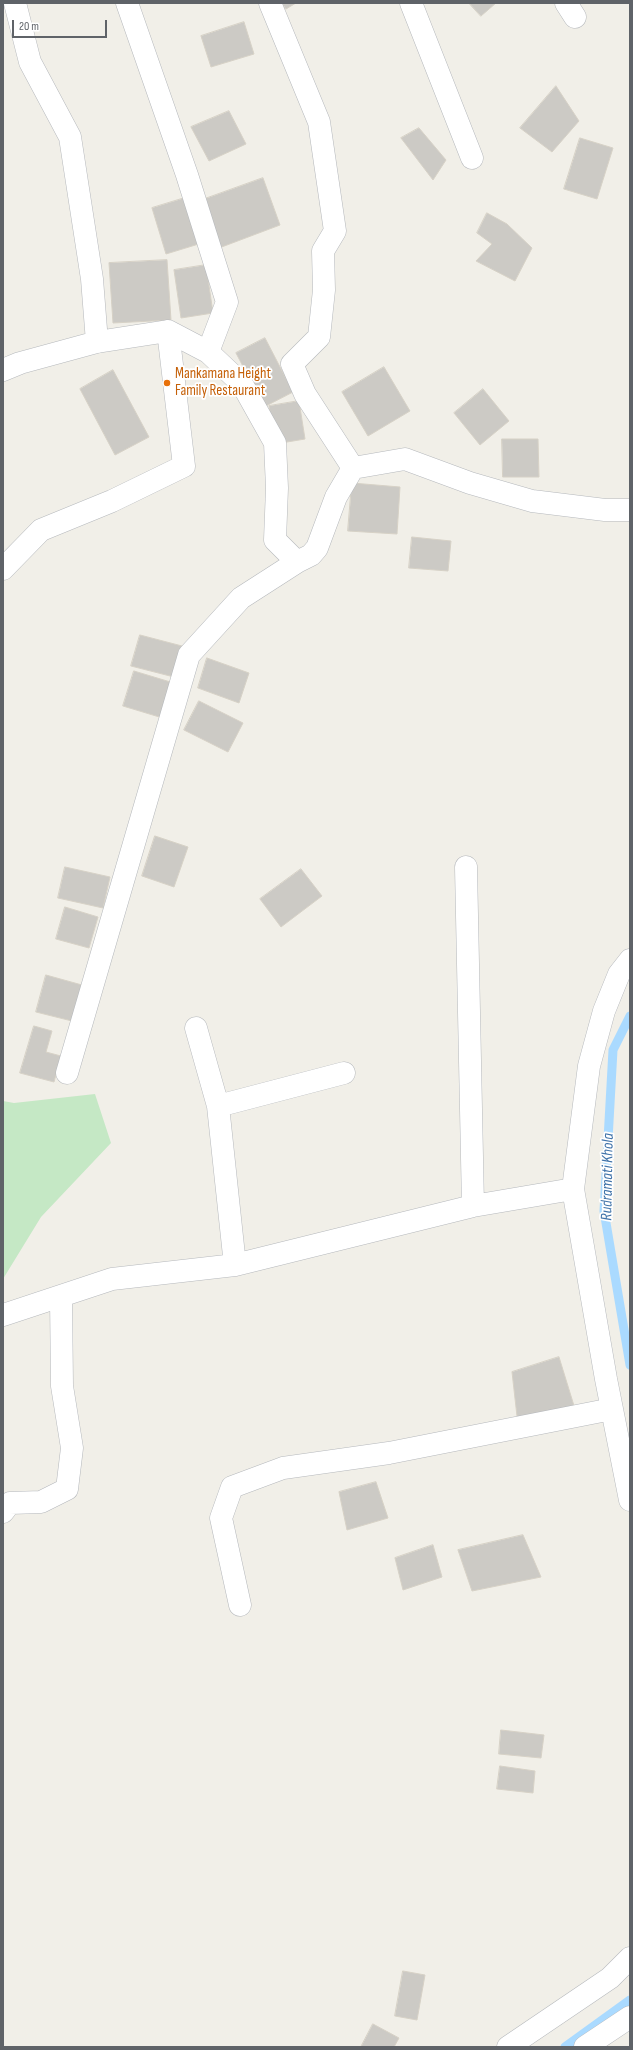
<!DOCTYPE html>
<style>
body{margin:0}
#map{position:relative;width:633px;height:2050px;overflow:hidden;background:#f1efe8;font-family:"Sofia Sans Condensed",sans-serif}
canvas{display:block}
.frame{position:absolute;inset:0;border:4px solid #5f6368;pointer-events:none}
.scale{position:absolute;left:12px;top:20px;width:95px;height:18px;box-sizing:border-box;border:2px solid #5f6368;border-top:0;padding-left:5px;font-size:12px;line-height:14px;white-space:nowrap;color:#5f6368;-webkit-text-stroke:3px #fff;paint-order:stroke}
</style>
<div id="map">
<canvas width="633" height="2050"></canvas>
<div class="frame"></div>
<div class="scale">20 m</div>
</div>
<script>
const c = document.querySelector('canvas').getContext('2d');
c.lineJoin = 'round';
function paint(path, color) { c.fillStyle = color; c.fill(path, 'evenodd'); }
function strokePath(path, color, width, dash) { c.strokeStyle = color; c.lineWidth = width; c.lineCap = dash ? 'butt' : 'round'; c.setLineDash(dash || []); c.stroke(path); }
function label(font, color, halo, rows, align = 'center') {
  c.font = font + ' "Sofia Sans Condensed",sans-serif'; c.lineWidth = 3.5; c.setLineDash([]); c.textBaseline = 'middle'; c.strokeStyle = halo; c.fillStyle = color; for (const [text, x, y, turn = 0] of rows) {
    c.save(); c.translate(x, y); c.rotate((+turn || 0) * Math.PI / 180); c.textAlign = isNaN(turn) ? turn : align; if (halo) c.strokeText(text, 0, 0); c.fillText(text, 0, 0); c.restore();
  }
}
const green = new Path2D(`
 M 95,1094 L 111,1143 L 41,1217 L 3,1279 L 3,1101 L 14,1103 Z`);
const stream = new Path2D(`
 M 630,1016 L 613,1050 L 604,1211 L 630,1365
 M 565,2047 L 630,2000`);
const building = new Path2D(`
 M 282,3 L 296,3 L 286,9 Z
 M 469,3 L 496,3 L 481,16 Z
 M 244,22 L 254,54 L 211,67 L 201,36 Z
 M 556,86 L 579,121 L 552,152 L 520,128 Z
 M 229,111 L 246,144 L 209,161 L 191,127 Z
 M 419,128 L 446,160 L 433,180 L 401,138 Z
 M 580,138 L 613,148 L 597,199 L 564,189 Z
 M 263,178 L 280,225 L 219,248 L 202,200 Z
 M 188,197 L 202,243 L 166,254 L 152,208 Z
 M 487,213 L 507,224 L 532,248 L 515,281 L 476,261 L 492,244 L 477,233 Z
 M 167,260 L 171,320 L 113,323 L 109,263 Z
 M 206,265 L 213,313 L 181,318 L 174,270 Z
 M 265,338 L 293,392 L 264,407 L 236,353 Z
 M 384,367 L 410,411 L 368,436 L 342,392 Z
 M 113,370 L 149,437 L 115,455 L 80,389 Z
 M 483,389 L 509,421 L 480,445 L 454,413 Z
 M 299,401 L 305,439 L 275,444 L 269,406 Z
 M 502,439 L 538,439 L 539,477 L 503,477 Z
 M 352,483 L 400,487 L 397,534 L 348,531 Z
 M 412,537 L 451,541 L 448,571 L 409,568 Z
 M 140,635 L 182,646 L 174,677 L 131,666 Z
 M 207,658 L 249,673 L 239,703 L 198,688 Z
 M 134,671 L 177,684 L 166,719 L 123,706 Z
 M 199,701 L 243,723 L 228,752 L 184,730 Z
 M 155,836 L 188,847 L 174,887 L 142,876 Z
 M 65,867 L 110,877 L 103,908 L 58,898 Z
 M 301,869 L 322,896 L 281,927 L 260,899 Z
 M 65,907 L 98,917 L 89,948 L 56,939 Z
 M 46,975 L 82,985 L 72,1021 L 36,1012 Z
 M 34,1026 L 52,1031 L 46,1052 L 61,1056 L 54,1082 L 20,1073 Z
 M 559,1357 L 575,1409 L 518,1425 L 512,1372 Z
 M 376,1482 L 388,1518 L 347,1530 L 339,1492 Z
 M 523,1535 L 541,1577 L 472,1591 L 458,1550 Z
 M 433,1545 L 442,1577 L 403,1590 L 395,1558 Z
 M 501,1730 L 544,1735 L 541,1758 L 499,1754 Z
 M 500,1766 L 535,1771 L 533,1793 L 497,1789 Z
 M 403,1971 L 425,1975 L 417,2020 L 395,2016 Z
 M 373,2024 L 399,2038 L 394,2047 L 361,2047 Z`);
const street = new Path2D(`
 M 15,3 L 30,62 L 70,137 L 92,279 L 97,342
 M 127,3 L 187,175 L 227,302 L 208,352
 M 270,3 L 319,122 L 335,231 L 323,251 L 324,290 L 319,337 L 292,364 L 305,394 L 353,468
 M 411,3 L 472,158
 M 566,3 L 575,17
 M 3,370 L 20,363 L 97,342 L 168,331 L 208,352 L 242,384 L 275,443 L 277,488 L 275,540 L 297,562 L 311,555 L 317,548 L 336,497 L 353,468 L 405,459 L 470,483 L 532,501 L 605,510 L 630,510
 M 3,569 L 41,530 L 112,501 L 184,466 L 168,331
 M 466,867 L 473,1206
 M 630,960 L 619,974 L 604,1011 L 589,1066 L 573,1189 L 606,1379 L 630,1500
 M 196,1028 L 218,1106 L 235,1265
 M 67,1073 L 189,655 L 241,598 L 297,562
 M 218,1106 L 344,1073
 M 3,1315 L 112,1279 L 235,1265 L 473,1206 L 573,1189
 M 3,1512 L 10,1503 L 41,1502 L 67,1489 L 72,1448 L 62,1386 L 61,1297
 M 240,1605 L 221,1518 L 232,1487 L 283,1468 L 389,1453 L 612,1409
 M 508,2047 L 610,1978 L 630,1958
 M 585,2047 L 630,2017`);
const markers = [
 [167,383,4,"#e8710a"]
];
const foodNames = [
 ["Mankamana Height",175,374],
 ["Family Restaurant",175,391]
];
const waterNames = [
 ["Rudramati Khola",608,1177,-89]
];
paint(green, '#c5e8c5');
strokePath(stream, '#aadaff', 9);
paint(building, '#cccac5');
strokePath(building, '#d6d1c6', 1);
strokePath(street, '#b5b8bc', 23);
strokePath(street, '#fff', 22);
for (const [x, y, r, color] of markers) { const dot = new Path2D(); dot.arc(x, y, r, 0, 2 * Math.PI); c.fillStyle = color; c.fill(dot); strokePath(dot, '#fff', 1.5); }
label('15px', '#c56008', '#fff', foodNames, 'left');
label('italic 16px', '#4174aa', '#fff', waterNames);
</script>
